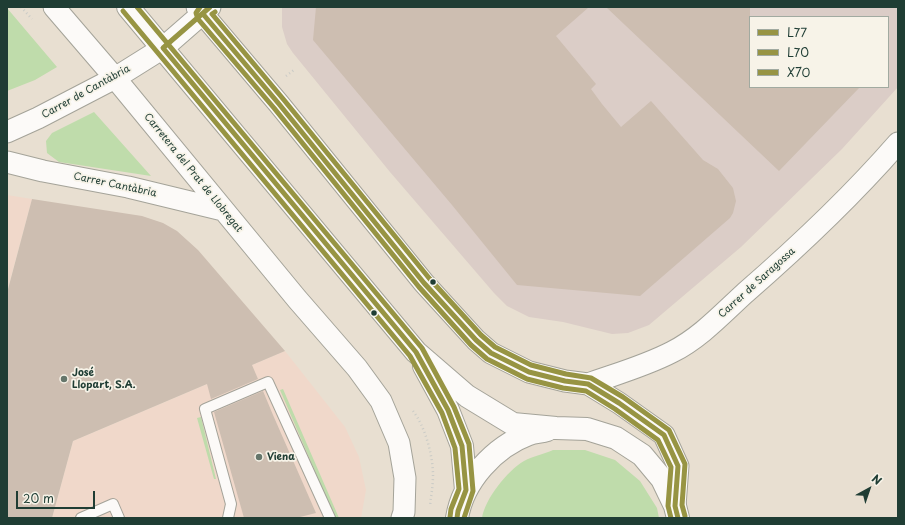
<!DOCTYPE html>
<meta charset="utf-8">
<style>
body{margin:0}
#map{position:relative;width:905px;height:525px;overflow:hidden;background:#e8dfd1;font-family:"Playpen Sans",sans-serif}
canvas{display:block}
.frame{position:absolute;inset:0;border:8px solid #1f3d34;pointer-events:none}
.legend{position:absolute;left:749px;top:16px;width:140px;height:72px;box-sizing:border-box;background:#f7f3e8;border:1px solid #a1aaa0;margin:0;padding:5px 7px;list-style:none;font-size:12px;color:#1f3d34}
.legend li{display:flex;align-items:center;gap:8px;height:20px}
.legend b{width:20px;border:1px solid #a1aaa0}
.north{position:absolute;left:849px;top:469px;width:40px;height:40px;-webkit-text-stroke:3px #f7f3e8;paint-order:stroke;rotate:40deg;font-size:11px;font-weight:700;line-height:16px;text-align:center;color:#1f3d34}
.north::after{content:'';display:block;margin:auto;width:14px;height:18px;background:#1f3d34;clip-path:polygon(50% 0,100% 100%,50% 72%,0 100%)}
.scale{position:absolute;left:16px;top:491px;width:79px;height:18px;box-sizing:border-box;border:2px solid #1f3d34;border-top:0;padding-left:5px;font-size:12px;line-height:14px;white-space:nowrap;color:#1f3d34;-webkit-text-stroke:3px #f7f3e8;paint-order:stroke}
</style>
<div id="map">
<canvas width="905" height="525"></canvas>
<div class="frame"></div>
<ul class="legend">
<li><b style="height:5px;background:#979443"></b>L77</li>
<li><b style="height:5px;background:#979443"></b>L70</li>
<li><b style="height:5px;background:#979443"></b>X70</li>
</ul>
<div class="north">N</div>
<div class="scale">20 m</div>
</div>
<script>
const c = document.querySelector('canvas').getContext('2d');
c.lineJoin = 'round';
function paint(path, color) { c.fillStyle = color; c.fill(path, 'evenodd'); }
function strokePath(path, color, width, dash) { c.strokeStyle = color; c.lineWidth = width; c.lineCap = dash ? 'butt' : 'round'; c.setLineDash(dash || []); c.stroke(path); }
function label(font, color, halo, rows, align = 'center') {
  c.font = font + ' "Playpen Sans",sans-serif'; c.lineWidth = 3.5; c.setLineDash([]); c.textBaseline = 'middle'; c.strokeStyle = halo; c.fillStyle = color; for (const [text, x, y, turn = 0] of rows) {
    c.save(); c.translate(x, y); c.rotate((+turn || 0) * Math.PI / 180); c.textAlign = isNaN(turn) ? turn : align; if (halo) c.strokeText(text, 0, 0); c.fillText(text, 0, 0); c.restore();
  }
}
const built = new Path2D(`
 M 7,195 L 32,199 L 7,292 Z
 M 285,351 L 345,427 L 359,457 L 366,490 L 361,518 L 52,518 L 73,441 Z`);
const industrial = new Path2D(`
 M 282,7 L 898,7 L 898,87 L 842,149 L 741,247 L 649,325 L 628,333 L 612,334 L 563,322 L 529,317 L 507,306 L 494,293 L 390,172 L 293,53 L 287,44 L 282,27 ZM 750,17 L 888,17 L 888,87 L 750,87 Z`);
const green = new Path2D(`
 M 7,8 L 57,67 L 35,80 L 7,91 Z
 M 94,112 L 151,176 L 59,162 L 47,153 L 46,141 L 52,133 Z
 M 283,389 L 339,518 L 335,518 L 280,390 Z
 M 201,417 L 216,479 L 214,479 L 197,418 Z
 M 553,450 L 585,450 L 615,460 L 640,481 L 657,508 L 659,518 L 482,518 C 485,499 507,471 524,461 C 533,456 544,454 553,450 Z`);
const building = new Path2D(`
 M 316,7 L 589,7 L 556,36 L 596,84 L 591,89 L 602,104 L 621,127 L 651,101 L 703,160 L 718,169 L 733,188 L 736,201 L 733,213 L 730,218 L 640,296 L 517,285 L 452,205 L 313,40 Z
 M 606,7 L 750,7 L 750,87 L 860,87 L 779,171 Z
 M 32,199 L 142,216 L 163,223 L 177,231 L 198,250 L 285,351 L 252,365 L 258,379 L 211,399 L 207,384 L 73,441 L 52,518 L 7,518 L 7,293 Z
 M 263,391 L 273,415 L 316,513 L 296,518 L 244,518 L 214,412 Z`);
const path = new Path2D(`
 M 21,7 L 32,19
 M 286,76 L 294,70
 M 413,411 C 425,426 433,456 433,475 C 433,486 431,496 430,506`);
const lane = new Path2D(`
 M 81,518 L 113,504 L 119,518
 M 228,518 L 231,504 L 205,409 L 268,382 L 330,518`);
const street = new Path2D(`
 M 54,7 L 115,78 L 297,299 L 357,368 L 381,401 L 399,443 L 405,478 L 404,512 L 402,518
 M 197,7 L 279,104 L 424,283 L 476,340 L 491,353 L 529,372 L 565,381 L 588,384 L 619,403 L 664,435 L 678,466 L 675,506
 M 7,132 L 38,118 L 115,78 L 163,48 L 210,7
 M 7,162 L 43,171 L 128,187 L 223,210
 M 588,384 C 616,374 645,366 672,352 C 700,338 722,314 745,293 C 799,246 851,197 898,143`);
const secondary = new Path2D(`
 M 128,7 L 416,352 L 467,396 L 513,424 L 556,428 L 587,429 L 616,438 L 642,455 L 662,479 L 675,506 L 678,518
 M 424,366 L 448,410 L 462,446 L 466,490
 M 457,518 C 463,481 494,447 529,434 C 535,432 541,432 547,430`);
const bus1 = new Path2D(`
 M 210,7 L 163,48 L 416,352 L 448,410 L 462,446 L 466,490 L 458,511 L 457,518
 M 203,14 L 279,104 L 424,283 L 476,340 L 491,353 L 529,372 L 565,381 L 588,384 L 619,403 L 664,435 L 678,466 L 675,506 L 678,518`);
const bus2 = new Path2D(`
 M 200,7 L 196,13 L 198,19 L 274,108 L 419,287 L 471,345 L 487,359 L 527,379 L 563,388 L 586,391 L 615,409 L 658,440 L 671,467 L 668,506 L 671,518
 M 123,11 L 410,356 L 442,413 L 455,448 L 459,489 L 451,509 L 450,517`);
const bus3 = new Path2D(`
 M 137,7 L 422,348 L 454,407 L 469,444 L 473,491 L 464,518
 M 215,12 L 212,14 L 284,100 L 429,278 L 481,335 L 495,347 L 531,365 L 566,374 L 591,378 L 623,397 L 669,430 L 685,464 L 682,505 L 685,516`);
const markers = [
 [433,282,3.5,"#1f3d34"],
 [374,313,3.5,"#1f3d34"],
 [64,379,4,"#65766b"],
 [259,457,4,"#65766b"]
];
const streetNames = [
 ["Carrer de Cantàbria",86,92,-29],
 ["Carretera del Prat de Llobregat",193,173,51],
 ["Carrer Cantàbria",115,185,12],
 ["Carrer de Saragossa",757,283,-42]
];
const poiNames = [
 ["José",72,373],
 ["Llopart, S.A.",72,385],
 ["Viena",267,457]
];
paint(built, '#f0d8ca');
paint(industrial, '#dbcdc7');
paint(green, '#bfdcab');
paint(building, '#cdbeb1');
strokePath(lane, '#a4a399', 12);
strokePath(street, '#a4a399', 23);
strokePath(secondary, '#a4a399', 24);
strokePath(path, '#cacbc6', 2.5, [1, 3]);
strokePath(lane, '#fcfaf8', 10);
strokePath(street, '#fcfaf8', 21);
strokePath(secondary, '#fcfaf8', 22);
strokePath(bus1, '#979443', 5);
strokePath(bus2, '#979443', 5);
strokePath(bus3, '#979443', 5);
for (const [x, y, r, color] of markers) { const dot = new Path2D(); dot.arc(x, y, r, 0, 2 * Math.PI); c.fillStyle = color; c.fill(dot); strokePath(dot, '#f7f3e8', 1.5); }
label('10px', '#1f3d34', '#f7f3e8', streetNames);
label('bold 10px', '#1f3d34', '#f7f3e8', poiNames, 'left');
</script>
